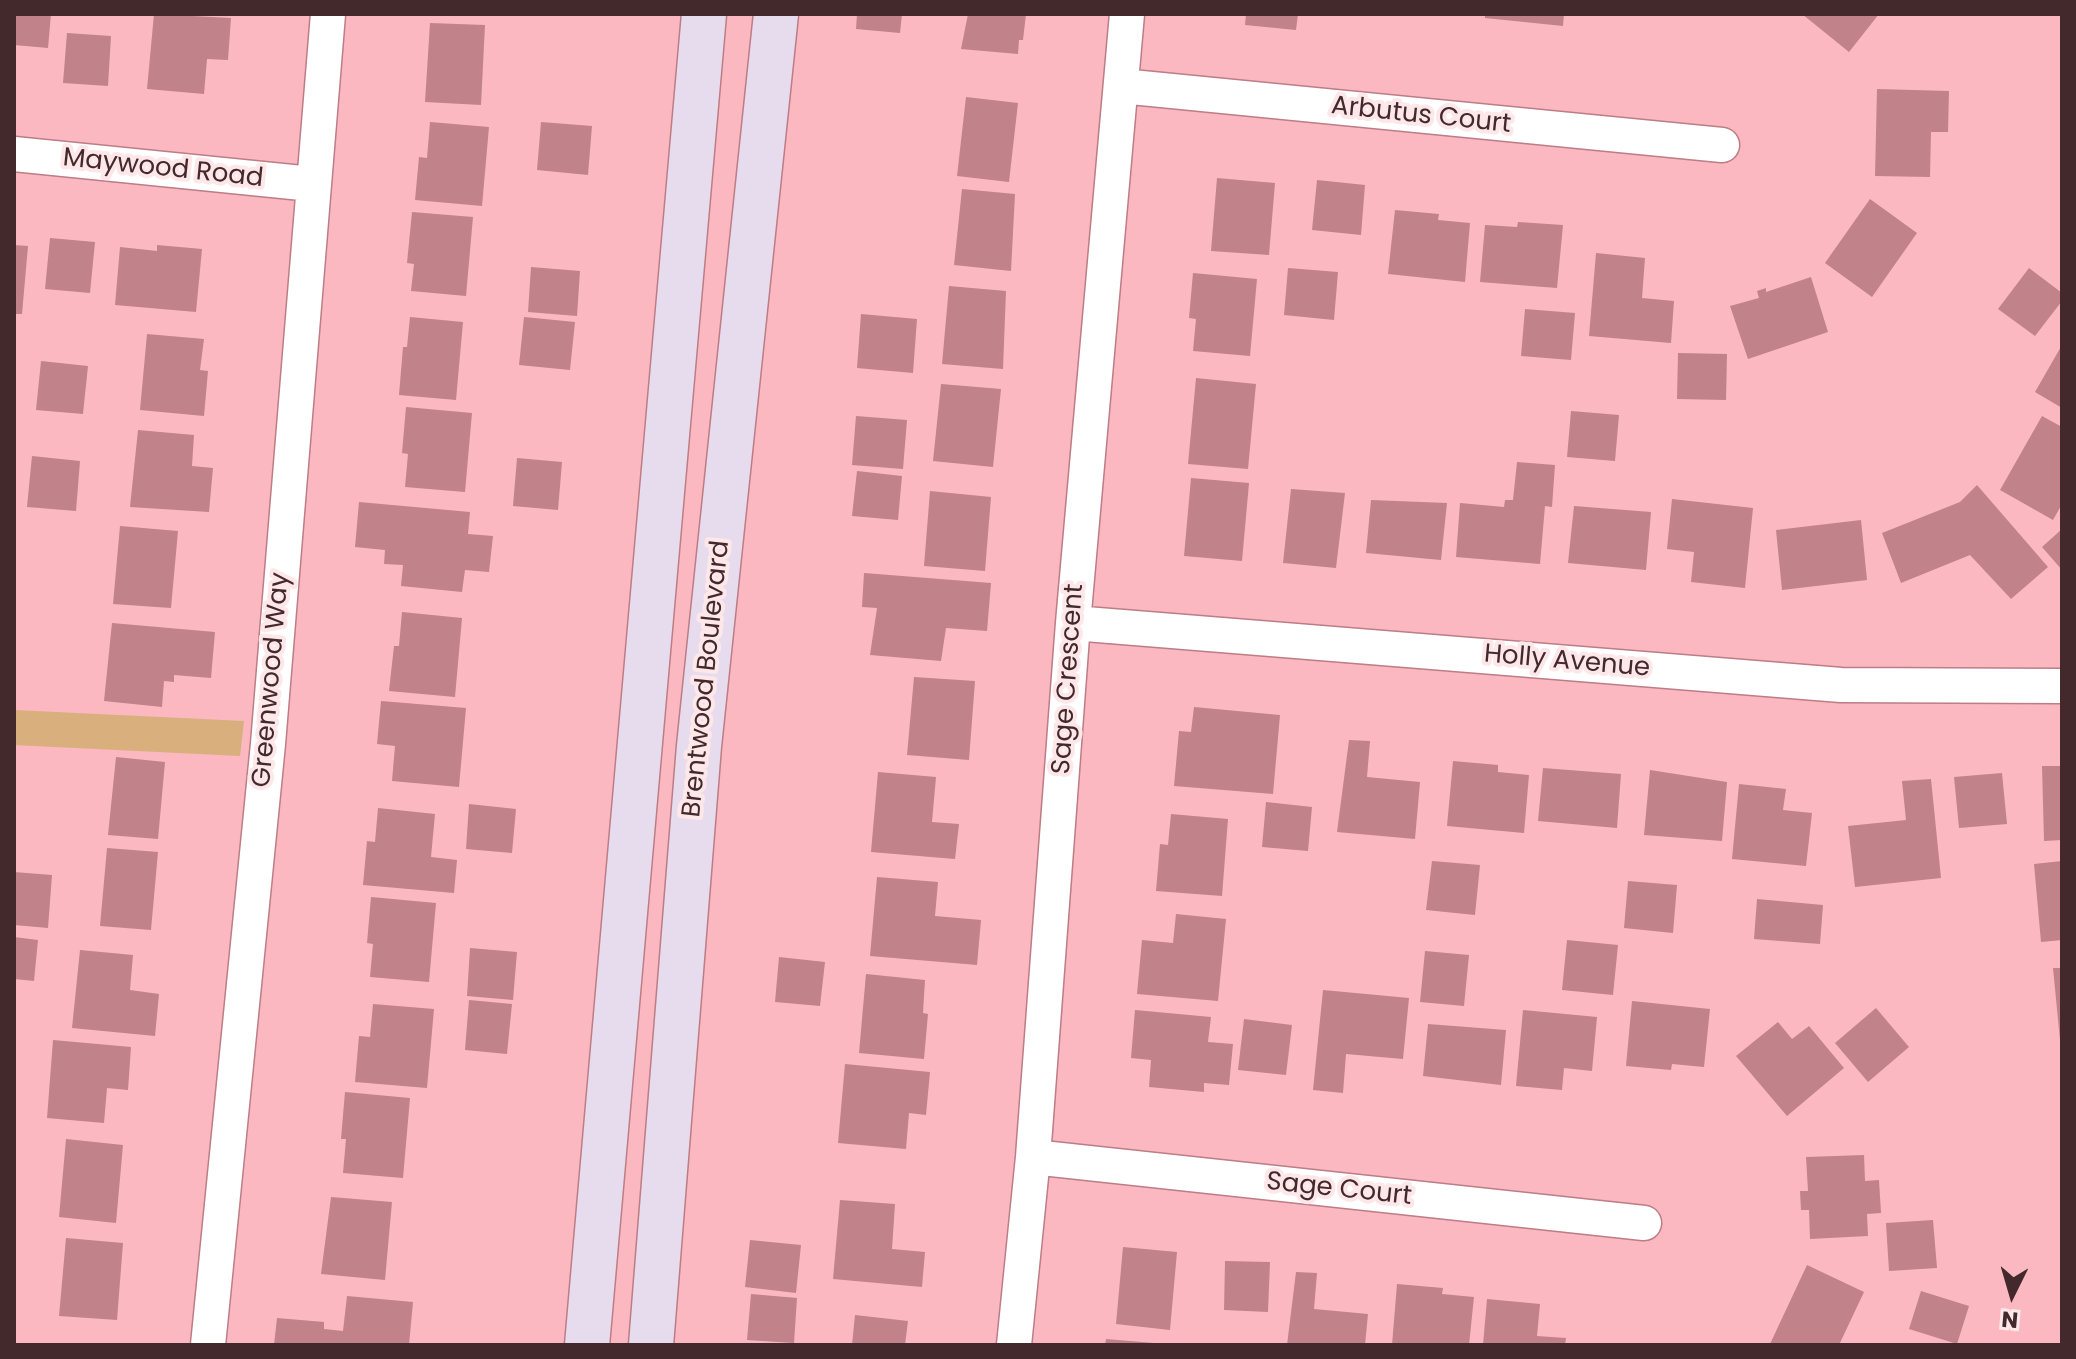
<!DOCTYPE html>
<style>
body{margin:0}
#map{position:relative;width:2076px;height:1359px;overflow:hidden;background:#fbb8c0;font-family:Poppins,sans-serif}
canvas{display:block}
.frame{position:absolute;inset:0;border:16px solid #43292c;pointer-events:none}
.north{position:absolute;left:1972px;top:1255px;width:80px;height:80px;-webkit-text-stroke:6px #fde7e9;paint-order:stroke;rotate:185deg;font-size:22px;font-weight:700;line-height:32px;text-align:center;color:#43292c}
.north::after{content:'';display:block;margin:auto;width:28px;height:36px;background:#43292c;clip-path:polygon(50% 0,100% 100%,50% 72%,0 100%)}
</style>
<div id="map">
<canvas width="2076" height="1359"></canvas>
<div class="frame"></div>
<div class="north">N</div>
</div>
<script>
const c = document.querySelector('canvas').getContext('2d');
c.lineJoin = 'round';
function paint(path, color) { c.fillStyle = color; c.fill(path, 'evenodd'); }
function strokePath(path, color, width, dash) { c.strokeStyle = color; c.lineWidth = width; c.lineCap = dash ? 'butt' : 'round'; c.setLineDash(dash || []); c.stroke(path); }
function label(font, color, halo, rows, align = 'center') {
  c.font = font + ' Poppins,sans-serif'; c.lineWidth = 8; c.setLineDash([]); c.textBaseline = 'middle'; c.strokeStyle = halo; c.fillStyle = color; for (const [text, x, y, turn = 0] of rows) {
    c.save(); c.translate(x, y); c.rotate((+turn || 0) * Math.PI / 180); c.textAlign = isNaN(turn) ? turn : align; if (halo) c.strokeText(text, 0, 0); c.fillText(text, 0, 0); c.restore();
  }
}
const green = new Path2D(`
 M 14,710 L 244,721 L 240,756 L 14,745 Z`);
const building = new Path2D(`
 M 14,14 L 51,14 L 48,48 L 14,45 Z
 M 154,14 L 231,18 L 228,60 L 207,59 L 204,94 L 147,89 Z
 M 857,14 L 902,14 L 900,33 L 856,29 Z
 M 968,14 L 1026,14 L 1023,40 L 1019,40 L 1018,54 L 961,49 Z
 M 1246,14 L 1298,14 L 1296,30 L 1245,25 Z
 M 1485,14 L 1564,14 L 1563,26 L 1485,18 Z
 M 1802,14 L 1879,14 L 1849,52 Z
 M 430,23 L 485,25 L 481,105 L 425,102 Z
 M 67,33 L 111,36 L 108,86 L 63,83 Z
 M 1877,89 L 1949,91 L 1948,132 L 1931,132 L 1930,177 L 1875,176 Z
 M 966,97 L 1018,103 L 1009,182 L 957,176 Z
 M 430,122 L 489,127 L 482,206 L 415,200 L 419,157 L 427,158 Z
 M 541,122 L 592,126 L 588,175 L 537,170 Z
 M 1217,178 L 1275,183 L 1269,255 L 1211,251 Z
 M 1317,180 L 1365,185 L 1361,235 L 1312,230 Z
 M 962,189 L 1015,194 L 1011,271 L 954,265 Z
 M 1870,199 L 1917,233 L 1872,297 L 1825,263 Z
 M 1395,210 L 1439,214 L 1438,220 L 1470,223 L 1465,282 L 1388,274 Z
 M 412,212 L 473,217 L 466,296 L 411,291 L 414,264 L 407,263 Z
 M 1518,222 L 1563,225 L 1557,288 L 1480,282 L 1485,225 L 1517,227 Z
 M 50,238 L 95,242 L 90,293 L 45,289 Z
 M 14,245 L 28,246 L 22,314 L 14,314 Z
 M 157,245 L 202,249 L 196,312 L 115,305 L 120,247 L 157,251 Z
 M 1596,253 L 1645,258 L 1642,298 L 1674,301 L 1671,343 L 1589,336 Z
 M 531,267 L 580,271 L 577,316 L 528,312 Z
 M 1288,268 L 1338,272 L 1334,320 L 1284,315 Z
 M 2029,268 L 2062,293 L 2062,301 L 2035,336 L 1998,309 Z
 M 1193,273 L 1257,279 L 1250,356 L 1193,351 L 1196,319 L 1189,318 Z
 M 1811,277 L 1828,332 L 1748,359 L 1730,306 L 1759,298 L 1757,291 L 1766,288 L 1766,292 Z
 M 949,286 L 1006,291 L 1003,369 L 942,364 Z
 M 1525,309 L 1575,313 L 1571,360 L 1521,356 Z
 M 861,314 L 917,319 L 913,373 L 857,368 Z
 M 410,317 L 463,322 L 456,400 L 399,395 L 403,347 L 407,347 Z
 M 524,317 L 575,322 L 570,370 L 519,365 Z
 M 147,334 L 204,339 L 200,370 L 208,371 L 204,416 L 140,410 Z
 M 2062,345 L 2062,408 L 2035,392 Z
 M 1678,353 L 1727,354 L 1726,400 L 1677,399 Z
 M 41,361 L 88,366 L 83,414 L 36,410 Z
 M 1196,378 L 1256,384 L 1248,469 L 1188,464 Z
 M 941,384 L 1001,389 L 993,467 L 933,461 Z
 M 406,407 L 472,413 L 465,492 L 405,487 L 408,454 L 402,453 Z
 M 1571,411 L 1619,415 L 1615,461 L 1567,457 Z
 M 856,416 L 907,420 L 903,469 L 852,465 Z
 M 2042,416 L 2062,427 L 2062,504 L 2053,520 L 2000,490 Z
 M 138,430 L 194,435 L 192,466 L 213,468 L 209,512 L 130,507 Z
 M 32,456 L 80,461 L 76,511 L 27,507 Z
 M 517,458 L 562,462 L 558,510 L 513,506 Z
 M 1517,462 L 1555,465 L 1552,507 L 1545,506 L 1540,564 L 1456,557 L 1460,503 L 1504,507 L 1505,500 L 1513,500 Z
 M 857,471 L 902,476 L 898,520 L 852,516 Z
 M 1191,478 L 1249,483 L 1242,561 L 1184,556 Z
 M 1977,485 L 2048,567 L 2011,599 L 1970,555 L 1901,583 L 1882,533 L 1960,502 Z
 M 1291,489 L 1345,493 L 1336,568 L 1283,563 Z
 M 930,491 L 991,497 L 985,571 L 924,566 Z
 M 1672,499 L 1753,508 L 1745,588 L 1691,582 L 1694,552 L 1667,549 Z
 M 1371,500 L 1447,503 L 1441,560 L 1366,553 Z
 M 359,502 L 470,512 L 468,534 L 493,536 L 489,572 L 465,570 L 462,592 L 401,586 L 403,565 L 384,564 L 385,550 L 355,547 Z
 M 1574,506 L 1651,512 L 1646,570 L 1568,563 Z
 M 1861,520 L 1867,580 L 1782,590 L 1776,530 Z
 M 120,526 L 178,531 L 171,608 L 113,604 Z
 M 2062,529 L 2062,570 L 2042,547 Z
 M 864,573 L 991,583 L 987,631 L 946,628 L 941,661 L 870,655 L 877,608 L 862,607 Z
 M 402,612 L 462,618 L 455,697 L 389,691 L 394,646 L 399,646 Z
 M 112,623 L 215,632 L 211,678 L 174,675 L 174,682 L 164,681 L 162,707 L 104,701 Z
 M 914,677 L 975,681 L 969,760 L 907,755 Z
 M 381,701 L 466,708 L 459,787 L 392,781 L 395,746 L 377,744 Z
 M 1194,707 L 1280,715 L 1273,794 L 1174,786 L 1179,731 L 1191,732 Z
 M 1349,740 L 1370,741 L 1367,777 L 1420,782 L 1415,839 L 1337,832 Z
 M 116,757 L 165,762 L 158,839 L 108,835 Z
 M 1453,761 L 1498,765 L 1498,772 L 1529,775 L 1524,833 L 1447,826 Z
 M 2042,766 L 2062,766 L 2062,840 L 2044,841 Z
 M 1543,768 L 1621,774 L 1617,828 L 1538,821 Z
 M 1650,770 L 1727,782 L 1722,841 L 1644,835 Z
 M 878,772 L 936,777 L 932,822 L 959,824 L 955,859 L 871,852 Z
 M 2002,773 L 2007,824 L 1959,828 L 1954,777 Z
 M 1931,779 L 1941,878 L 1855,887 L 1848,826 L 1906,820 L 1902,781 Z
 M 1739,784 L 1786,789 L 1783,810 L 1812,813 L 1806,866 L 1732,859 Z
 M 1266,802 L 1312,807 L 1308,851 L 1262,847 Z
 M 469,804 L 516,809 L 512,853 L 466,849 Z
 M 378,808 L 435,814 L 431,857 L 457,860 L 454,893 L 363,885 L 367,841 L 375,842 Z
 M 1171,814 L 1228,819 L 1222,896 L 1156,891 L 1160,844 L 1168,845 Z
 M 107,848 L 158,852 L 151,930 L 100,926 Z
 M 1432,861 L 1480,865 L 1475,915 L 1426,910 Z
 M 2062,861 L 2062,940 L 2041,942 L 2034,864 Z
 M 14,872 L 52,875 L 48,928 L 14,925 Z
 M 877,877 L 938,882 L 935,916 L 981,920 L 977,965 L 870,956 Z
 M 1628,881 L 1677,885 L 1673,933 L 1624,928 Z
 M 371,897 L 436,903 L 429,982 L 370,977 L 373,944 L 367,943 Z
 M 1757,899 L 1823,905 L 1820,944 L 1754,939 Z
 M 1176,914 L 1226,919 L 1218,1001 L 1137,994 L 1142,940 L 1173,943 Z
 M 14,937 L 38,940 L 34,981 L 14,979 Z
 M 1567,940 L 1618,945 L 1613,995 L 1562,990 Z
 M 470,948 L 517,952 L 513,1000 L 467,996 Z
 M 80,950 L 133,955 L 130,990 L 159,994 L 155,1036 L 72,1028 Z
 M 1425,951 L 1469,955 L 1464,1006 L 1420,1002 Z
 M 779,957 L 825,962 L 820,1006 L 775,1002 Z
 M 2053,968 L 2062,968 L 2062,1040 L 2060,1040 Z
 M 866,974 L 925,980 L 923,1013 L 928,1014 L 924,1059 L 859,1053 Z
 M 1323,990 L 1409,998 L 1403,1059 L 1346,1054 L 1343,1093 L 1313,1090 Z
 M 469,1000 L 512,1004 L 507,1054 L 465,1050 Z
 M 1632,1001 L 1710,1009 L 1704,1067 L 1672,1064 L 1671,1070 L 1626,1066 Z
 M 373,1004 L 434,1009 L 427,1088 L 355,1082 L 359,1036 L 370,1037 Z
 M 1876,1008 L 1909,1047 L 1868,1082 L 1835,1043 Z
 M 1135,1010 L 1211,1017 L 1208,1042 L 1233,1044 L 1229,1085 L 1204,1083 L 1204,1092 L 1149,1087 L 1151,1060 L 1131,1058 Z
 M 1523,1010 L 1597,1017 L 1592,1071 L 1564,1068 L 1562,1090 L 1516,1086 Z
 M 1244,1019 L 1292,1025 L 1286,1075 L 1238,1070 Z
 M 1778,1022 L 1792,1039 L 1809,1026 L 1844,1068 L 1787,1116 L 1736,1056 Z
 M 1428,1024 L 1506,1030 L 1501,1085 L 1423,1076 Z
 M 53,1040 L 131,1047 L 128,1090 L 107,1088 L 104,1123 L 47,1118 Z
 M 845,1064 L 930,1072 L 926,1115 L 909,1113 L 906,1149 L 838,1143 Z
 M 345,1092 L 410,1098 L 403,1178 L 343,1173 L 346,1139 L 341,1139 Z
 M 66,1139 L 123,1145 L 116,1223 L 59,1217 Z
 M 1864,1155 L 1865,1181 L 1879,1180 L 1881,1213 L 1867,1214 L 1868,1236 L 1810,1239 L 1809,1210 L 1801,1210 L 1800,1191 L 1808,1191 L 1806,1157 Z
 M 331,1197 L 392,1202 L 385,1280 L 321,1274 Z
 M 840,1200 L 895,1204 L 892,1249 L 925,1252 L 922,1287 L 833,1279 Z
 M 1933,1220 L 1937,1268 L 1889,1271 L 1886,1223 Z
 M 66,1238 L 123,1243 L 117,1320 L 59,1316 Z
 M 750,1240 L 801,1245 L 796,1293 L 745,1287 Z
 M 1123,1247 L 1177,1252 L 1170,1330 L 1116,1324 Z
 M 1225,1261 L 1270,1262 L 1268,1312 L 1224,1310 Z
 M 1807,1265 L 1864,1292 L 1839,1345 L 1773,1345 L 1770,1344 Z
 M 1296,1272 L 1317,1273 L 1314,1309 L 1368,1314 L 1365,1345 L 1287,1345 Z
 M 1397,1284 L 1443,1288 L 1442,1294 L 1474,1297 L 1469,1345 L 1392,1345 Z
 M 1921,1291 L 1969,1306 L 1957,1344 L 1909,1329 Z
 M 751,1294 L 797,1298 L 794,1343 L 747,1340 Z
 M 347,1296 L 413,1302 L 409,1345 L 274,1345 L 277,1318 L 324,1322 L 324,1329 L 343,1331 Z
 M 1487,1299 L 1540,1304 L 1537,1336 L 1566,1338 L 1565,1345 L 1483,1345 Z
 M 855,1315 L 908,1321 L 905,1345 L 852,1345 Z
 M 1106,1339 L 1154,1343 L 1154,1345 L 1105,1345 Z`);
const minor = new Path2D(`
 M 1121,86 L 1722,145
 M 14,154 L 312,184
 M 1073,623 L 1841,685 L 2062,686
 M 1033,1157 L 1644,1223
 M 208,1345 L 268,744 L 328,14
 M 1014,1345 L 1033,1157 L 1073,623 L 1127,14`);
const secondary = new Path2D(`
 M 587,1345 L 704,14
 M 651,1345 L 699,746 L 776,14`);
const streetNames = [
 ["Arbutus Court",1421,116,6],
 ["Maywood Road",163,169,6],
 ["Holly Avenue",1567,662,5],
 ["Brentwood Boulevard",707,679,-84],
 ["Sage Crescent",1069,679,-86],
 ["Greenwood Way",272,680,-85],
 ["Sage Court",1339,1190,6]
];
paint(green, '#d8af7d');
paint(building, '#c1828a');
strokePath(minor, '#bc7d86', 37);
strokePath(secondary, '#bc7d86', 47);
strokePath(minor, '#fff', 34);
strokePath(secondary, '#e7dcee', 44);
label('26px', '#43292c', '#fde7e9', streetNames);
</script>
